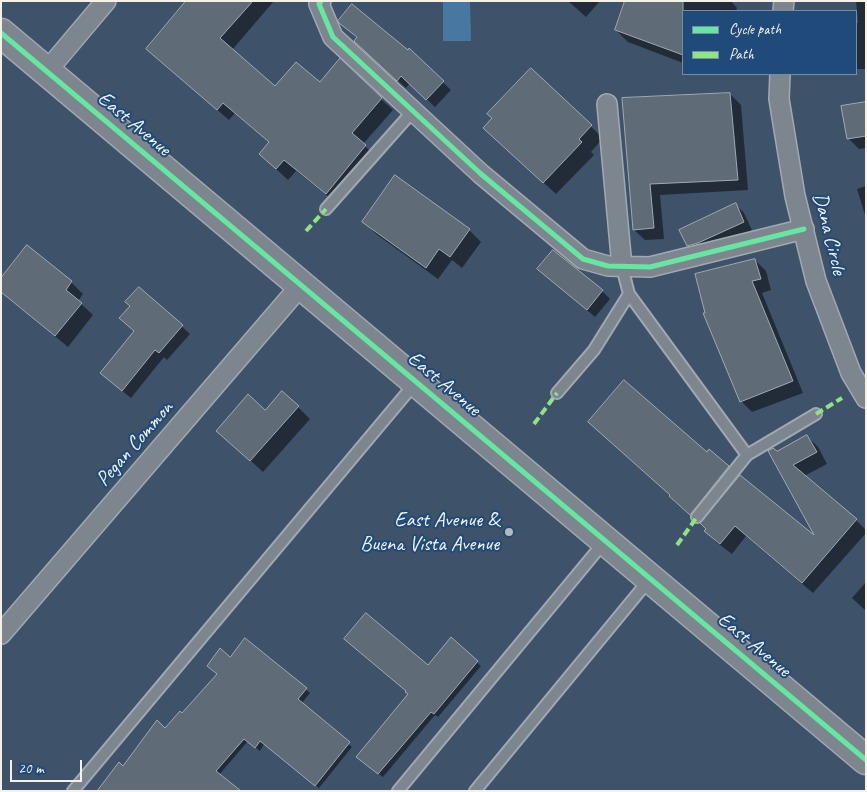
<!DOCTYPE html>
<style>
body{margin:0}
#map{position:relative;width:867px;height:792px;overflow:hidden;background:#3e5369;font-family:Caveat,sans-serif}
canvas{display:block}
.frame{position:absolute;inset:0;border:2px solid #f4f1e8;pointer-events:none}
.legend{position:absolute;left:682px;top:10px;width:175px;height:65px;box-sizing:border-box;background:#1f4a7a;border:1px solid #748da6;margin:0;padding:6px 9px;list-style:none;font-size:15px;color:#f4f1e8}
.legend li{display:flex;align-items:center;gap:10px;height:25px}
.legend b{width:25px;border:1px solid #748da6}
.scale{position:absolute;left:10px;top:760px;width:72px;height:22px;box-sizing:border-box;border:2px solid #f4f1e8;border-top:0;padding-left:6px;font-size:15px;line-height:18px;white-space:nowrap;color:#f4f1e8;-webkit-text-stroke:4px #1f4a7a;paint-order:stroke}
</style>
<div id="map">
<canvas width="867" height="792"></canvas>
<div class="frame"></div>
<ul class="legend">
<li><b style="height:6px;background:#66e7a1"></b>Cycle path</li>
<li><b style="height:6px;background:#91e382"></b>Path</li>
</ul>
<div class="scale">20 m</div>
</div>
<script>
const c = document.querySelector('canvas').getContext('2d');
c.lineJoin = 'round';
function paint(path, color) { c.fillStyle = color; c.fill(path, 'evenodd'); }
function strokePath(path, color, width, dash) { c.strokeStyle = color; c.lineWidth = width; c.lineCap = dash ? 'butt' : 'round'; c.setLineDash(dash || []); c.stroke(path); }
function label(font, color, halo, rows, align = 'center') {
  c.font = font + ' Caveat,sans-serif'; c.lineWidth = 4; c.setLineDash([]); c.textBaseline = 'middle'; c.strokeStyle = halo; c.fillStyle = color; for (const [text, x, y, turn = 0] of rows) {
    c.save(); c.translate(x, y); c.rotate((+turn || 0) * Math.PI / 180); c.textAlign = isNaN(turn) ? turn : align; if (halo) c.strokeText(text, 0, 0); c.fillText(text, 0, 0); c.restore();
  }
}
const water = new Path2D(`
 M 443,1 L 470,1 L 471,41 L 443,41 Z`);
const shadow = new Path2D(`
 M 188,1 L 274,1 L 232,50 L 275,87 L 320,84 L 381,99 L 393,110 L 363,144 L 376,157 L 338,204 L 296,171 L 288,180 L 260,154 L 270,143 L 235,113 L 229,120 L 160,60 Z
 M 568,1 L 599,1 L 599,2 L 586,17 Z
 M 633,1 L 731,1 L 737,8 L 736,11 L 683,11 L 683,63 L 628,42 L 616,30 Z
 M 856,1 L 866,1 L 866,69 L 856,69 L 856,23 L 858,23 Z
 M 340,22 L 408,51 L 409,50 L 451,90 L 435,107 L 410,83 L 406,88 L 364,49 L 358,38 Z
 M 531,70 L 603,138 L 591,152 L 594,155 L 556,194 L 496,139 Z
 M 730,94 L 741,105 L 748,190 L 660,195 L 664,239 L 645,240 L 634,230 L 623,99 Z
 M 866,103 L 866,148 L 859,149 L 848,138 Z
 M 866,186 L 866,218 L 857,189 Z
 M 736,205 L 744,213 L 752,230 L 707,251 L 696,254 L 688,246 Z
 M 364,222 L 469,230 L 481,242 L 462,268 L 452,260 L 438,279 L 376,234 Z
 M 28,247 L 71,282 L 83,294 L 78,301 L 93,315 L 68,347 L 1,292 Z
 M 755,260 L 766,271 L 771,290 L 762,293 L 803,393 L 752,412 L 741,401 L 705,314 Z
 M 539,269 L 602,291 L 610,299 L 595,317 Z
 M 139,288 L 190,334 L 167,360 L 164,357 L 131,398 L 110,381 L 135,332 L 121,318 L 131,306 Z
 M 298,407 L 310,419 L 263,472 L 230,442 L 265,412 Z
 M 590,422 L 707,454 L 709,451 L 739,478 L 818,540 L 777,453 L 807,436 L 818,447 L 827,464 L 804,476 L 856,520 L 866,530 L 866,533 L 813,593 L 746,536 L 732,554 L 716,542 L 706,531 L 707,529 L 682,508 L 670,496 L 671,495 Z
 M 866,582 L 866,611 L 852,598 Z
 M 246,639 L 310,693 L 301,704 L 352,747 L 319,788 L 264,744 L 260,751 L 248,741 L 219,775 L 124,768 L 183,715 Z
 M 451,639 L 481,666 L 438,717 L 435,715 L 383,777 L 361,761 Z`);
const building = new Path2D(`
 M 186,1 L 253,1 L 220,38 L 275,86 L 296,62 L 320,82 L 340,58 L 382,98 L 352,133 L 366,145 L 326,194 L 284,160 L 276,169 L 259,154 L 269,142 L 223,103 L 217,110 L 146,49 Z
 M 625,1 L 683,1 L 683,55 L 615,30 Z
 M 352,4 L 408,50 L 409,48 L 444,81 L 426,100 L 401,76 L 397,81 L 354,41 L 357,37 L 339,23 L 338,21 Z
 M 531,68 L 592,125 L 579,139 L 582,142 L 543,183 L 483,128 L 492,118 L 487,114 Z
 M 730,93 L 738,180 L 650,184 L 654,228 L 633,230 L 622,98 Z
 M 866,102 L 866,136 L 847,139 L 841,106 Z
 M 395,175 L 470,229 L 450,257 L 439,249 L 426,268 L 362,222 Z
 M 736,203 L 744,222 L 698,243 L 687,246 L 679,230 Z
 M 27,245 L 72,281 L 66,290 L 82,303 L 55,336 L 1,292 L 1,278 Z
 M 553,250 L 603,290 L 587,310 L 537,269 Z
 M 755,259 L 761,279 L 752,281 L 793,381 L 740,402 L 703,313 L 705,313 L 695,274 Z
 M 139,287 L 183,325 L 159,353 L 155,350 L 122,391 L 100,373 L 134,331 L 119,318 L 130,306 L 125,302 Z
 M 624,380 L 707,452 L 709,449 L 729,466 L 690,515 L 669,496 L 670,495 L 588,422 Z
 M 282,391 L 299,406 L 250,461 L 216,431 L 248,394 L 265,410 Z
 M 807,435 L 817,452 L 793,465 L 857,519 L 802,583 L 735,526 L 720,544 L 704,531 L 706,529 L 700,523 L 740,475 L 814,535 L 768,451 L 773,448 L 777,451 Z
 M 366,613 L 428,665 L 451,637 L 478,661 L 434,714 L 431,712 L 378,774 L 356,757 L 408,694 L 405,692 L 406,691 L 344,639 Z
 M 245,638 L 307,688 L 298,699 L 350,742 L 315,786 L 260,741 L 255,748 L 244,739 L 216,771 L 241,791 L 97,791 L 119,762 L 123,766 L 157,720 L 165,728 L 180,711 L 182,713 L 217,674 L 207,666 L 220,648 L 230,657 Z`);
const service = new Path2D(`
 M 326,209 L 413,111
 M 622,267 L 629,294 L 747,455
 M 557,393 L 594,350 L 629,294
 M 697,517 L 747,455 L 816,414
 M 73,791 L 416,382
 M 398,791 L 605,541
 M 475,791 L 649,580`);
const minor = new Path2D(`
 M 321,1 L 319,4 L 333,37 L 481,174 L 583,259 L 608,266 L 650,267 L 804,229
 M 783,11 L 784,1
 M 46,72 L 106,1
 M 780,74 L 779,99 L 795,196 L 816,281 L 851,373 L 866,398
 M 607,104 L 622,267
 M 1,634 L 302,284`);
const secondary = new Path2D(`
 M 1,33 L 866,760`);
const quiet = new Path2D(`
 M 306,231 L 326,209
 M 816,414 L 842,398
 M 534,424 L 557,393
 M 677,545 L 697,517`);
const cycleway = new Path2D(`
 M 321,1 L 319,4 L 333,37 L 481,174 L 583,259 L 608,266 L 650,267 L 804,229
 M 1,33 L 866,760`);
const markers = [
 [509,532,5,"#b4babc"]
];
const streetNames = [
 ["East Avenue",134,124,40],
 ["Dana Circle",829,234,76],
 ["East Avenue",444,384,40],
 ["Pegan Common",135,444,-49],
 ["East Avenue",754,645,40]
];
const poiNames = [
 ["East Avenue &",499,520],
 ["Buena Vista Avenue",499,544]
];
paint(water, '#4878a1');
paint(shadow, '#0007');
paint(building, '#5f6b76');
strokePath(building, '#a0a9b1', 1);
strokePath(service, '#a0a9b1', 14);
strokePath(minor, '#a0a9b1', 22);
strokePath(secondary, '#a0a9b1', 31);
strokePath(service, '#7d868e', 10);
strokePath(minor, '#7d868e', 19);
strokePath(secondary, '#7d868e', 28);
strokePath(quiet, '#91e382', 4, [8, 4]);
strokePath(cycleway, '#66e7a1', 5);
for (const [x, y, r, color] of markers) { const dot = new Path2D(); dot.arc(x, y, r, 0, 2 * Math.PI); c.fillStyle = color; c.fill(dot); strokePath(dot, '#1f4a7a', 2); }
label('21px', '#f4f1e8', '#1f4a7a', streetNames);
label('21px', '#f4f1e8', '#1f4a7a', poiNames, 'right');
</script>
